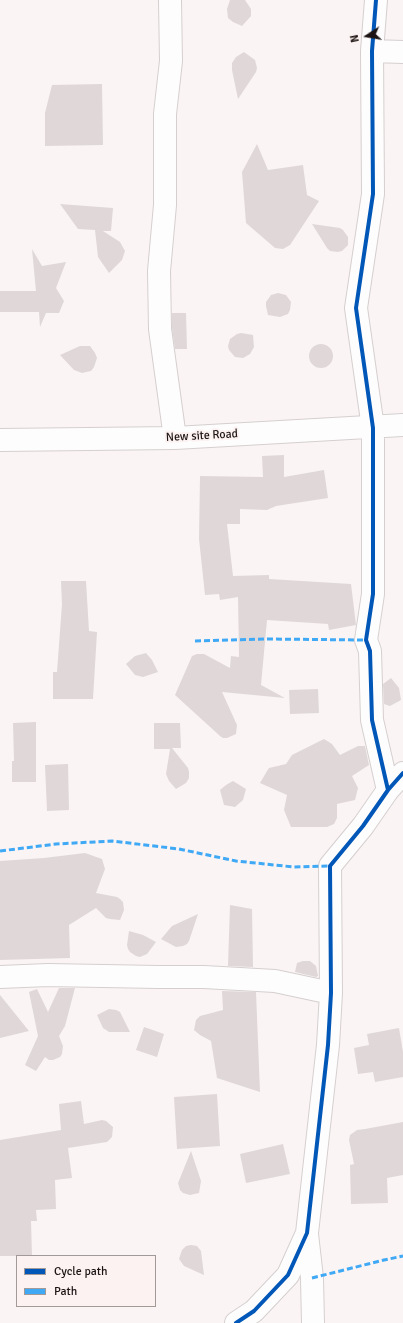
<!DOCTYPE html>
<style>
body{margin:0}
#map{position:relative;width:403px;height:1323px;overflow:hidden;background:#faf4f4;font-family:Signika,sans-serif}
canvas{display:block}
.legend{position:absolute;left:16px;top:1255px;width:140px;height:52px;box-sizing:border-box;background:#fcf2f2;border:1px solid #a29999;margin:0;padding:5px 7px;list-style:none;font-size:12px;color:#1c1414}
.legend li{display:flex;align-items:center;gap:8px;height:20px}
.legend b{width:20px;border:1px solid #a29999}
.north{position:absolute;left:347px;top:16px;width:40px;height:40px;-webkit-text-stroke:3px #fcf2f2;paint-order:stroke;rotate:258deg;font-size:11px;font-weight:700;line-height:16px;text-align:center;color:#1c1414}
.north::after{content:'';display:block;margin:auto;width:14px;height:18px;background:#1c1414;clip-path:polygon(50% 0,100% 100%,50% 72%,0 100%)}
</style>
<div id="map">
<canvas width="403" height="1323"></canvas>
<ul class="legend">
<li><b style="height:5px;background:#0057b8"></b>Cycle path</li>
<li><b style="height:5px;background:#3fa9f5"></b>Path</li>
</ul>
<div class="north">N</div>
</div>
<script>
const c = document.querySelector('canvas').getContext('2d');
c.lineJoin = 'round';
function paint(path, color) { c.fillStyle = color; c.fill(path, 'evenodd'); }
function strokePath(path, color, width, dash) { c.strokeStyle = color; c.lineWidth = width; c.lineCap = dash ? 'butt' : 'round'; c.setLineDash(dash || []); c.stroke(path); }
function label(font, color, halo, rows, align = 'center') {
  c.font = font + ' Signika,sans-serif'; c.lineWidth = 4; c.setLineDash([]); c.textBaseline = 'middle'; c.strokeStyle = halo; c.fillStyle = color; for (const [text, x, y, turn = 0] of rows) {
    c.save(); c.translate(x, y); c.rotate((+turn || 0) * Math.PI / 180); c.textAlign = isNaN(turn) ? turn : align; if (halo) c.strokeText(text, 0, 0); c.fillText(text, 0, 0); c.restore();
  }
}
const building = new Path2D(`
 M 230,0 L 245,0 L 251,9 L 251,16 L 242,26 L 233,22 L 228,18 L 227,9 Z
 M 244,52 L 255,60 L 257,68 L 256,72 L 238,99 L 232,70 L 232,63 L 236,57 Z
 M 102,84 L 103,145 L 45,146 L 45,113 L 52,85 Z
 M 257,144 L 268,170 L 303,165 L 307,195 L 319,201 L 290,245 L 283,249 L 275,248 L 246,223 L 242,172 Z
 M 60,204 L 113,208 L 111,231 L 103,231 L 120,242 L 125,251 L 122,260 L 109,273 L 98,257 L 95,230 L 78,229 Z
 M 312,224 L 340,228 L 343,230 L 348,237 L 348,245 L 342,251 L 338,252 L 330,251 L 327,248 Z
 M 32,249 L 42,266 L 66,262 L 56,288 L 64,301 L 59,313 L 46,313 L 40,327 L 39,312 L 0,312 L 0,291 L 36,291 Z
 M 278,293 L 286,295 L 291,302 L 290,310 L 288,314 L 280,317 L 268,315 L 266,306 L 266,302 L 271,295 Z
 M 172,313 L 186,313 L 187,349 L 175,349 L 172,328 Z
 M 241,333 L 253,335 L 254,347 L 250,354 L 243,358 L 235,357 L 229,350 L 228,346 L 230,339 L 237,334 Z
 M309 356a12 12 0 1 1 24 0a12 12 0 1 1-24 0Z
 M 80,346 L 90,346 L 95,353 L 97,358 L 94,367 L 91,371 L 82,373 L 74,370 L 60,355 Z
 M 284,455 L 284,477 L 324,470 L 328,498 L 276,506 L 267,510 L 240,509 L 240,524 L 227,524 L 233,576 L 269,575 L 269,579 L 351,584 L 356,625 L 329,630 L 328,624 L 267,620 L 261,685 L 285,698 L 222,692 L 237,725 L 236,734 L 227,738 L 223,738 L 220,736 L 175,695 L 192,656 L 197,654 L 204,654 L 230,668 L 231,656 L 239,657 L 238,597 L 220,600 L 219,594 L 205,595 L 199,539 L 200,476 L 263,477 L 262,456 Z
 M 61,581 L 86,581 L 89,631 L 97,632 L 93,699 L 53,699 L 53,672 L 57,672 L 62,604 Z
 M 146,653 L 152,660 L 158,672 L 143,677 L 135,675 L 126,664 L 135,656 Z
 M 391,678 L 399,688 L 401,700 L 390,706 L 384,704 L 383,684 Z
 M 318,689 L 319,713 L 290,714 L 289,690 Z
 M 36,722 L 36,782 L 12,782 L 12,761 L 14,761 L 13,723 Z
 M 154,723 L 180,723 L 181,748 L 172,748 L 188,768 L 189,772 L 189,778 L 186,783 L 176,789 L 169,781 L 166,774 L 170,749 L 154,749 Z
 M 324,739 L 332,744 L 340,755 L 358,746 L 365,746 L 369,765 L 352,776 L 358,788 L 355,800 L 337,804 L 337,818 L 334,824 L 327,827 L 291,827 L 284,810 L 287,795 L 260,783 L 267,771 L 269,768 L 286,764 L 292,755 Z
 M 68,764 L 69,810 L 47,811 L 45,765 Z
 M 233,781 L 246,789 L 243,800 L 235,807 L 224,805 L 220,790 L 226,785 Z
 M 85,853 L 102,859 L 105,869 L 96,893 L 117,897 L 120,899 L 123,902 L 124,910 L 120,920 L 110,919 L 106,918 L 96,908 L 69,925 L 70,958 L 0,960 L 0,861 L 44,858 Z
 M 230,905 L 252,909 L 253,967 L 228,966 Z
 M 198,914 L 189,941 L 187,944 L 183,946 L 176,947 L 161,939 L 172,926 Z
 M 129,931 L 143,935 L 156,942 L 147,954 L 140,957 L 136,956 L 130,952 L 128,949 L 127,945 Z
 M 303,961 L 310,961 L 316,966 L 318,976 L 316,977 L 295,972 L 297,963 Z
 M 59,988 L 75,988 L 65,1026 L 59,1036 L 63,1046 L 62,1054 L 60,1057 L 53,1060 L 49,1060 L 45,1057 L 36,1071 L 25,1065 L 38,1036 L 29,992 L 37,989 L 48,1012 Z
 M 222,991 L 256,992 L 260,1092 L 217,1078 L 211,1041 L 200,1035 L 194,1030 L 196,1020 L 200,1016 L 223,1010 Z
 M 0,995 L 29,1031 L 0,1038 Z
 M 109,1009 L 116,1010 L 120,1012 L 130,1032 L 109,1032 L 103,1028 L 97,1015 Z
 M 144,1027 L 164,1034 L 157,1057 L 136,1050 Z
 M 399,1028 L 403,1052 L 403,1077 L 375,1082 L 373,1072 L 358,1074 L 354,1048 L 369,1045 L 367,1034 Z
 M 217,1094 L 220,1146 L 177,1149 L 174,1097 Z
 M 81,1101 L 84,1124 L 102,1120 L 106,1121 L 113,1127 L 112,1137 L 107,1142 L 68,1148 L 72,1178 L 55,1180 L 56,1209 L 36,1210 L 37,1221 L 31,1221 L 32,1256 L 0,1256 L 0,1140 L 61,1130 L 59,1104 Z
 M 403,1122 L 403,1175 L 387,1178 L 388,1203 L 351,1204 L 350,1165 L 354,1164 L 349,1140 L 350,1135 L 357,1130 L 365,1129 Z
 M 283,1144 L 290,1174 L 246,1183 L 240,1154 Z
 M 191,1151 L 201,1181 L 199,1193 L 190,1195 L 183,1193 L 180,1190 L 178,1183 Z
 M 191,1245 L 197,1246 L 201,1251 L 204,1275 L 184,1266 L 179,1259 L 182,1250 L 186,1246 Z`);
const minor = new Path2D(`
 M 170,0 L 171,61 L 165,114 L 165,205 L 159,271 L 160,329 L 175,438
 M 376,0 L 372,51 L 373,194 L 356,308 L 373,428 L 373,594 L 366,640 L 370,651 L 372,720 L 388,790
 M 372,51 L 403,52
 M 0,440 L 175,438 L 403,425
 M 0,977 L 48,975 L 158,977 L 204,977 L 275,981 L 331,993
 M 307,1234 L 312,1278 L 313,1323
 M 236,1323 L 254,1311 L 288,1275 L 307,1233 L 328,1045 L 331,993 L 330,866 L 363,826 L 388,790 L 403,773`);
const quiet = new Path2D(`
 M 195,641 L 267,639 L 366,640
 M 0,851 L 56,844 L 112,841 L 179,849 L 236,861 L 294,867 L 330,866
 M 312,1278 L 384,1260 L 403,1256`);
const cycleway = new Path2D(`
 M 376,0 L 372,51 L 373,194 L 356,308 L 373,428 L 373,594 L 366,640 L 370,651 L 372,720 L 388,790
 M 236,1323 L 254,1311 L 288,1275 L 307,1233 L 328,1045 L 331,993 L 330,866 L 363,826 L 388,790 L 403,773`);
const streetNames = [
 ["New site Road",202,436,-3]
];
paint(building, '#e0d8d8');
strokePath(minor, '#d6cfcf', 24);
strokePath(minor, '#fefdfd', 22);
strokePath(quiet, '#3fa9f5', 3, [6, 3]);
strokePath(cycleway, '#0057b8', 4);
label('12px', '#1c1414', '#fcf2f2', streetNames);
</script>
